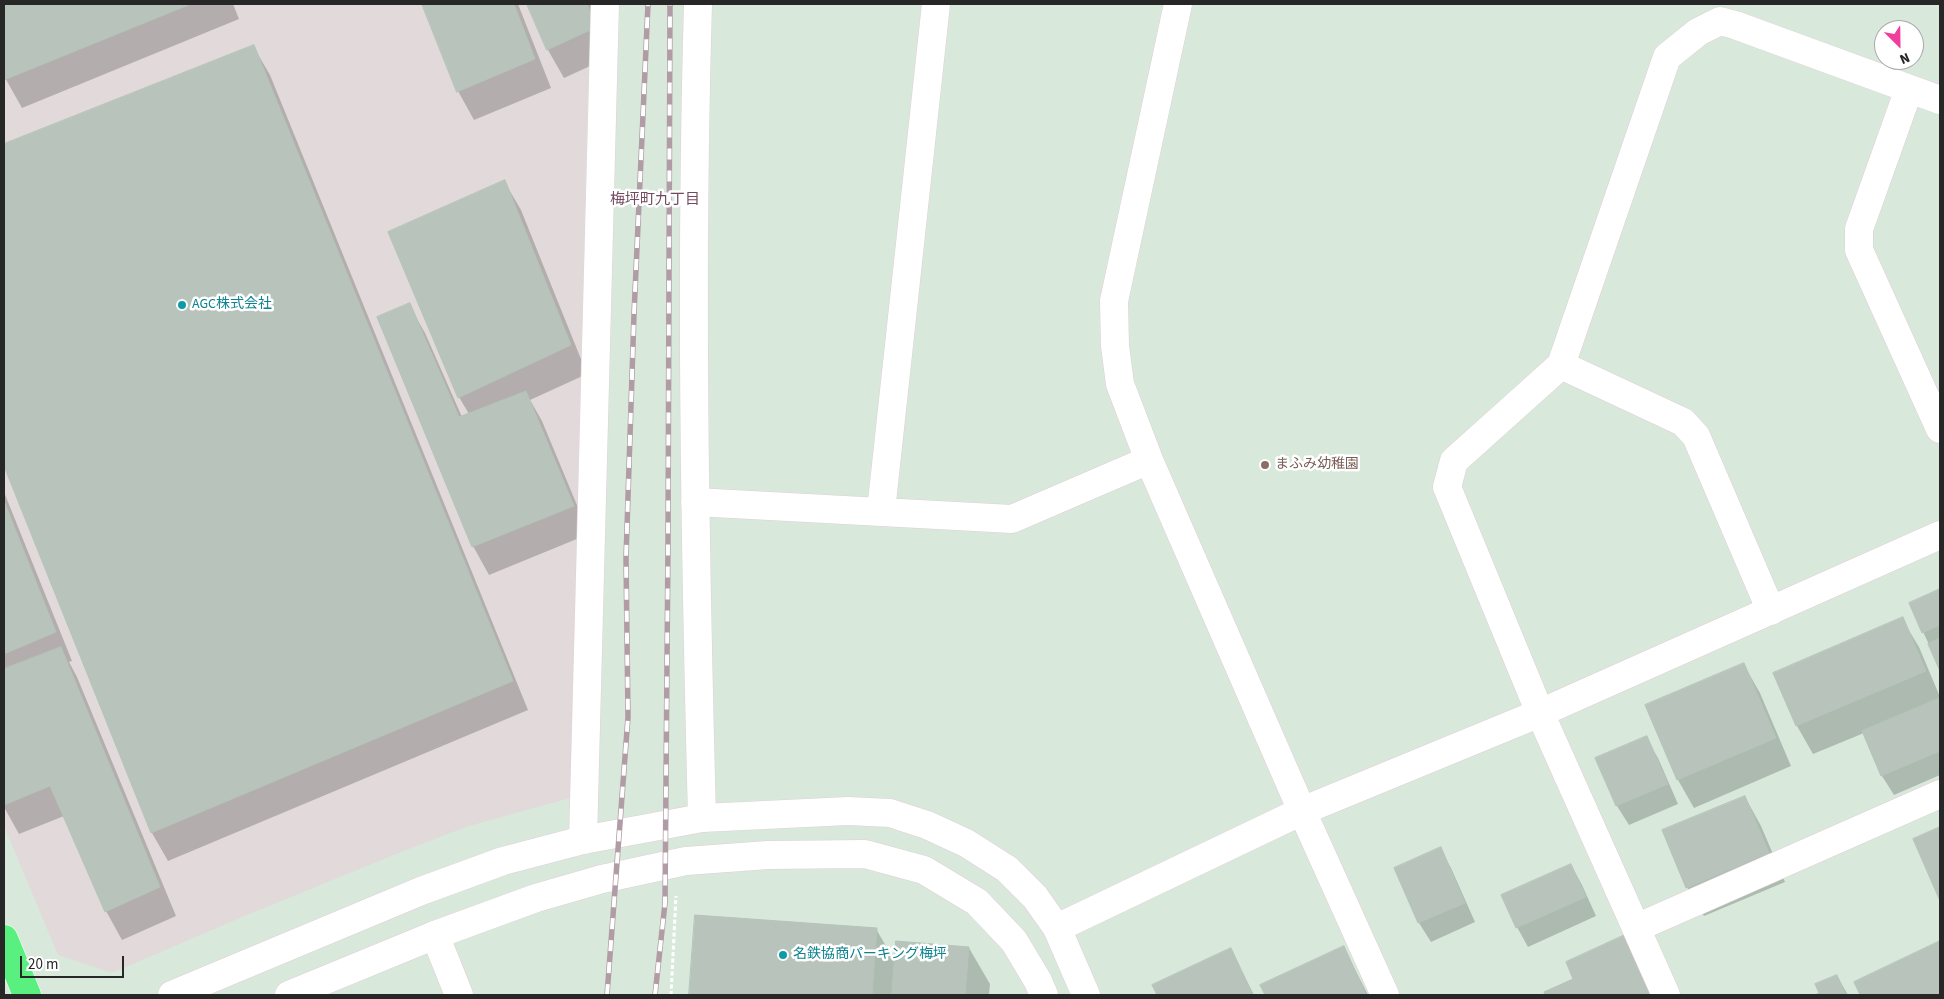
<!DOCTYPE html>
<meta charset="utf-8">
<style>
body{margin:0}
#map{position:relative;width:1944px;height:999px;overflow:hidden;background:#d8e9dc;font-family:"Source Sans 3",sans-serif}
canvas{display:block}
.frame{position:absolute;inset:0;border:5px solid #272727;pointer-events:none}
.north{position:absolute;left:1874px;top:20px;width:50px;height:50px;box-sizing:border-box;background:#fff;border:1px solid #a9a9a9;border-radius:50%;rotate:157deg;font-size:14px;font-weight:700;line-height:20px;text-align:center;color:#272727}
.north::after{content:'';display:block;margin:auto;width:18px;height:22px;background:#f13d9b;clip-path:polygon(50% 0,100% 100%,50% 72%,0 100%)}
.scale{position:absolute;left:20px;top:956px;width:104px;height:22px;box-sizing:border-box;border:2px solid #272727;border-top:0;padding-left:6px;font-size:15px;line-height:18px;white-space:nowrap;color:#272727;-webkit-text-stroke:4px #fff;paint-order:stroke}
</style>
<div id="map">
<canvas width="1944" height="999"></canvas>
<div class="frame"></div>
<div class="north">N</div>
<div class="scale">20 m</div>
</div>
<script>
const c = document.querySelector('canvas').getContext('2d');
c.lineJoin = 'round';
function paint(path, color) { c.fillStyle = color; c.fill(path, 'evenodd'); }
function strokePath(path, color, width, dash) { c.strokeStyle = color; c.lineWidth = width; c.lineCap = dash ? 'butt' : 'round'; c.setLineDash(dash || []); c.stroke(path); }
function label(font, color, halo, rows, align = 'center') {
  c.font = font + ' "Source Sans 3","Noto Sans JP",sans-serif'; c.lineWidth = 5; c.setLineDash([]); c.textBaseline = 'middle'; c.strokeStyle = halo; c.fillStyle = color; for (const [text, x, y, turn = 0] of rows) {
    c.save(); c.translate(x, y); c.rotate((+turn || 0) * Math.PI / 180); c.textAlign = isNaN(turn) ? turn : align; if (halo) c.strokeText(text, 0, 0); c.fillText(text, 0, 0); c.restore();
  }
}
const industrial = new Path2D(`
 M 4,4 L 590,4 L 570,798 L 469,826 L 406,850 L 247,915 L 112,973 L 58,955 L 4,826 Z`);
const shadow = new Path2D(`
 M 4,4 L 233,4 L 239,19 L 22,108 L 4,76 Z
 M 423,4 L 518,4 L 551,88 L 474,120 L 458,91 Z
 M 528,4 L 591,4 L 612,56 L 564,78 L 548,50 Z
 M 253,46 L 270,75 L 528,710 L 168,861 L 152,833 L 4,462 L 4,146 Z
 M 504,181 L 521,210 L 587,374 L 530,400 L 542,421 L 589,534 L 489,575 L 473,546 L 409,305 L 425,333 L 462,417 L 469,414 L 459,397 Z
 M 4,492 L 72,661 L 69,662 L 77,677 L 176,916 L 122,940 L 106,911 L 64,816 L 19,834 L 4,807 Z
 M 1940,591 L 1940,668 L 1910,604 Z
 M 1902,619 L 1919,647 L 1940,697 L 1940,775 L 1894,795 L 1882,776 L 1864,733 L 1813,754 L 1797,726 L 1775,673 Z
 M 1744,665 L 1760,693 L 1791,766 L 1694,808 L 1678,780 Z
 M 1646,738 L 1658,758 L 1678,804 L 1629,825 L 1617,806 L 1597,759 Z
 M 1745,797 L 1761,826 L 1785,882 L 1704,916 L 1687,887 Z
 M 1940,828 L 1940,898 L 1914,839 Z
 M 1440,849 L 1451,868 L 1475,922 L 1431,942 L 1419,923 L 1396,869 Z
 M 1571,865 L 1582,885 L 1596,916 L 1528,947 L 1517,927 Z
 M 696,917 L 876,929 L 896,963 L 969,948 L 990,984 L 989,995 L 690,995 Z
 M 1940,942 L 1940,995 L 1862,995 L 1856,982 Z
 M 1344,948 L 1368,995 L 1266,995 L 1262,985 Z
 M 1231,950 L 1254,995 L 1158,995 L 1154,986 Z
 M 1837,976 L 1848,995 L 1818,995 L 1820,994 Z
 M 1575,980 L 1657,995 L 1547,995 L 1546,993 Z`);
const building = new Path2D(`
 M 4,4 L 191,4 L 4,80 Z
 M 422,4 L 514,4 L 535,59 L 457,92 Z
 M 527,4 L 587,4 L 597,27 L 547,50 Z
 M 254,45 L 513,681 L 151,833 L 4,466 L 4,144 Z
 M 505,180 L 571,345 L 458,398 L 388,232 Z
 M 410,303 L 459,417 L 526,391 L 574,506 L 472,547 L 377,317 Z
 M 4,501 L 56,632 L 4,654 Z
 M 1940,589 L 1940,625 L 1922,633 L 1909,603 Z
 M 1903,617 L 1926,671 L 1796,726 L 1773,673 Z
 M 1940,638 L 1940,671 L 1928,644 Z
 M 61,647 L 160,887 L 105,912 L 50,786 L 4,805 L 4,669 Z
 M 1744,663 L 1776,738 L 1677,780 L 1645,705 Z
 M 1940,698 L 1940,751 L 1881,776 L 1862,731 Z
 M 1647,736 L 1668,784 L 1616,806 L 1595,758 Z
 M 1745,796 L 1769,853 L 1686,888 L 1662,830 Z
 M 1940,827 L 1940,901 L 1913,839 Z
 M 1441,847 L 1465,903 L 1418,923 L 1394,868 Z
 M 1571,864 L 1586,897 L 1516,928 L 1501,895 Z
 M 695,915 L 877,928 L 872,995 L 689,995 Z
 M 1627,934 L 1655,995 L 1545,995 L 1544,992 L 1573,979 L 1566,962 Z
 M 896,941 L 969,947 L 965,995 L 892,995 Z
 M 1940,941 L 1940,995 L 1860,995 L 1854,982 Z
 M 1344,946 L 1366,995 L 1265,995 L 1260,985 Z
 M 1231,948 L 1253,995 L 1157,995 L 1152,985 Z
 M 1837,975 L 1846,995 L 1815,995 L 1819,993 L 1815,984 Z`);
const path = new Path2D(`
 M 671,995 L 676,896`);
const minor = new Path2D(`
 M 698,4 C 690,275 695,546 702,818
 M 1178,4 L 1114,301 L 1115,346 L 1120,384 L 1149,460 L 1302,811 L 1385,995
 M 1909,89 L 1859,229 L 1859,250 L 1940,429
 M 1561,365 L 1683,422 L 1696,436 L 1771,611
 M 695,502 L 1012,519 L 1149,460
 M 881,511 L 936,4
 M 583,840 L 605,4
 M 1057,928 L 1302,811 L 1540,713 L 1940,535
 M 1636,928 L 1940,794
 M 435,935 L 459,995
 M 1666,995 L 1540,713 L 1447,487 L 1454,461 L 1561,365 L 1667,57 L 1698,32 L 1720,21 L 1735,25 L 1940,100`);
const tertiary = new Path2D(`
 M 172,995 L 421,891 L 503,861 L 583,840 L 702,818 L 848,811 L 890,813 L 927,825 L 966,843 L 1007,869 L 1035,897 L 1057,928 L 1086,995
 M 289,995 L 435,935 L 536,898 L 602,879 L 686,861 L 768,855 L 865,854 L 924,870 L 977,902 L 1014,941 L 1038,981 L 1044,995`);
const trunk = new Path2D(`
 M 4,939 L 27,995`);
const rail = new Path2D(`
 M 607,995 L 628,717 L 626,558 L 634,314 L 648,4
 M 655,995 L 665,903 L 668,544 L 670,4`);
const markers = [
 [182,305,5,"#0f9aa8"],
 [1265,465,5,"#8d6e63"],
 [783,955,5,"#0f9aa8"]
];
const cultureNames = [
 ["AGC株式会社",192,305],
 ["名鉄協商パーキング梅坪",793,955]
];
const educationNames = [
 ["まふみ幼稚園",1275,465]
];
const neighbourhoodNames = [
 ["梅坪町九丁目",655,201]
];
paint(industrial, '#e1d9da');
paint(shadow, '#0003');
paint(building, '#b8c4bb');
strokePath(building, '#b3c4b8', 1);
strokePath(minor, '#e0ced7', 29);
strokePath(tertiary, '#e0ced7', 29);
strokePath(trunk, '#fff', 29);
strokePath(path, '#fff', 3, [4, 2.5]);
strokePath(minor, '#fff', 28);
strokePath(tertiary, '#fff', 28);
strokePath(trunk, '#5af080', 28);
strokePath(rail, '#b19ca6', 5.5);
strokePath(rail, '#fff', 4, [11]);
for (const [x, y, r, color] of markers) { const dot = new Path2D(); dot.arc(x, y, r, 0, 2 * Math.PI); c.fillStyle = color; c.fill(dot); strokePath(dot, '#fff', 2); }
label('14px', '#0d838f', '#fff', cultureNames, 'left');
label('14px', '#785e54', '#fff', educationNames, 'left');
label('15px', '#754a60', '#fff', neighbourhoodNames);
</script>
